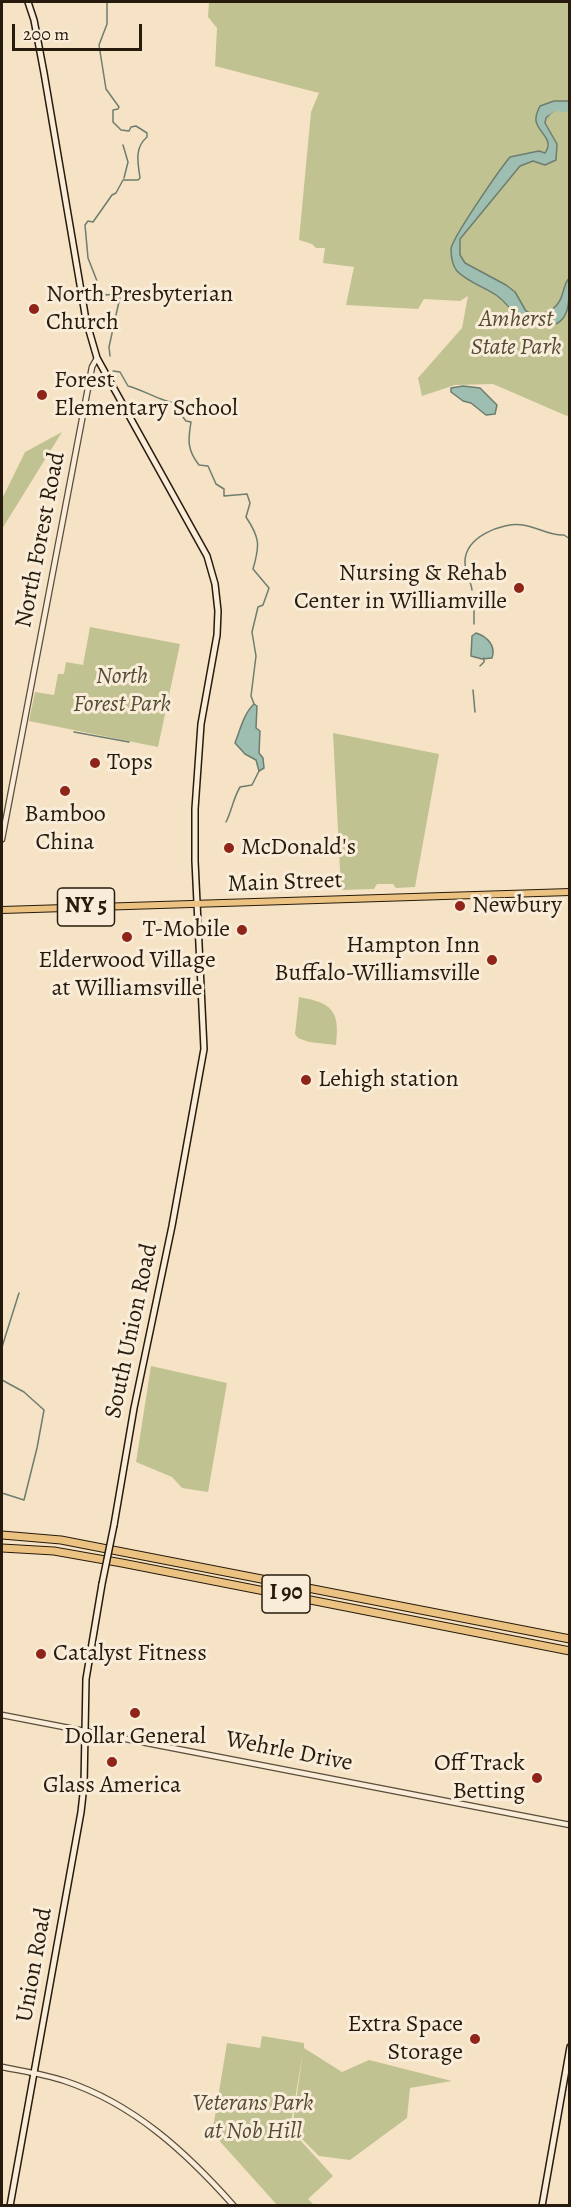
<!DOCTYPE html>
<style>
body{margin:0}
#map{position:relative;width:571px;height:2207px;overflow:hidden;background:#f6e3c5;font-family:Alegreya,serif}
canvas{display:block}
.frame{position:absolute;inset:0;border:3px solid #261b0c;pointer-events:none}
.scale{position:absolute;left:12px;top:24px;width:130px;height:27px;box-sizing:border-box;border:3px solid #261b0c;border-top:0;padding-left:8px;font-size:18px;line-height:21px;white-space:nowrap;color:#261b0c;-webkit-text-stroke:4px #f9edd9;paint-order:stroke}
</style>
<div id="map">
<canvas width="571" height="2207"></canvas>
<div class="frame"></div>
<div class="scale">200 m</div>
</div>
<script>
const c = document.querySelector('canvas').getContext('2d');
c.lineJoin = 'round';
function paint(path, color) { c.fillStyle = color; c.fill(path, 'evenodd'); }
function strokePath(path, color, width, dash) { c.strokeStyle = color; c.lineWidth = width; c.lineCap = dash ? 'butt' : 'round'; c.setLineDash(dash || []); c.stroke(path); }
function label(font, color, halo, rows, align = 'center') {
  c.font = font + ' Alegreya,serif'; c.lineWidth = 6; c.setLineDash([]); c.textBaseline = 'middle'; c.strokeStyle = halo; c.fillStyle = color; for (const [text, x, y, turn = 0] of rows) {
    c.save(); c.translate(x, y); c.rotate((+turn || 0) * Math.PI / 180); c.textAlign = isNaN(turn) ? turn : align; if (halo) c.strokeText(text, 0, 0); c.fillText(text, 0, 0); c.restore();
  }
}
const green = new Path2D(`
 M 209,2 L 569,2 L 569,415 L 567,416 L 493,384 L 455,385 L 422,396 L 418,378 L 462,328 L 468,296 L 460,301 L 424,299 L 418,309 L 346,305 L 354,267 L 323,263 L 325,248 L 316,248 L 312,244 L 299,240 L 311,112 L 319,93 L 215,66 L 217,28 L 208,17 Z
 M 62,432 L 2,529 L 2,499 L 25,452 Z
 M 90,627 L 180,644 L 158,747 L 29,721 L 35,692 L 54,695 L 58,674 L 64,674 L 66,662 L 83,665 Z
 M 333,733 L 439,754 L 415,887 L 396,888 L 393,884 L 377,884 L 374,889 L 341,890 Z
 M 299,997 C 332,1003 340,1010 336,1045 L 309,1042 L 298,1038 L 295,1034 Z
 M 151,1366 L 227,1383 L 208,1492 L 182,1488 L 172,1477 L 136,1462 Z
 M 262,2036 L 304,2043 L 304,2048 L 342,2072 L 369,2060 L 452,2081 L 410,2088 L 407,2118 L 350,2160 L 319,2156 L 292,2129 L 303,2052 L 290,2129 L 333,2176 L 308,2199 L 314,2205 L 277,2205 L 216,2137 L 218,2134 L 211,2126 L 214,2122 L 227,2043 L 260,2048 Z`);
const water = new Path2D(`
 M 554,101 L 570,101 L 569,106 L 558,106 L 546,118 L 545,123 L 557,144 L 556,160 L 545,165 L 533,161 L 520,166 L 460,239 L 460,255 L 465,263 L 506,285 L 515,292 L 526,311 L 535,316 C 550,312 559,308 563,292 C 565,286 565,283 569,278 C 570,299 571,327 544,326 C 534,326 526,324 518,318 C 511,310 505,301 496,295 C 484,287 466,281 457,271 C 452,265 451,257 451,249 C 452,238 500,169 510,157 L 539,151 L 545,153 C 555,139 538,133 536,121 C 535,116 538,110 540,106 Z
 M 463,386 L 480,388 L 497,405 L 495,414 L 486,415 L 471,403 L 463,401 L 451,392 L 451,388 Z
 M 476,633 C 488,637 496,646 492,658 L 482,659 L 471,656 L 472,636 Z
 M 254,704 L 257,706 L 256,728 L 260,731 L 259,753 L 263,758 L 264,768 L 259,771 L 256,760 L 245,754 L 235,743 C 240,730 244,713 254,704 Z`);
const stream = new Path2D(`
 M 107,2 L 107,24 L 99,45 L 106,89 L 119,107 L 118,109 L 113,110 L 113,122 L 121,130 L 129,131 L 131,127 L 136,126 L 147,133 L 147,137 C 134,148 138,163 140,178 L 138,180 L 123,180 L 116,193 L 112,195 L 93,222 L 88,221 L 85,225 L 88,258 L 97,281 L 94,290 L 107,295 L 118,293 L 120,297 L 109,347 L 110,356
 M 123,145 L 128,162 L 124,178
 M 113,371 L 120,372 L 128,386 C 144,390 165,404 180,403 L 179,412 L 186,421 L 191,422 C 188,440 187,450 199,465 L 208,466 L 216,484 L 224,489 L 224,496 L 247,494 L 250,503 L 246,517 C 260,538 260,545 253,569 L 269,588 L 263,605 L 258,607 L 252,632 L 256,656 L 251,696 L 254,704
 M 472,590 C 471,581 465,572 465,563 C 464,537 502,522 523,525 C 538,527 549,536 564,535 L 570,539
 M 474,597 L 474,624
 M 480,666 L 484,662 L 484,658
 M 473,690 L 475,712
 M 74,732 L 129,742
 M 226,822 C 232,810 233,799 240,787 L 252,785 L 259,771
 M 2,1347 L 19,1293
 M 2,1380 L 24,1392 L 44,1410 L 37,1448 L 24,1500 L 2,1493`);
const river = new Path2D(`
 M 548,111 L 553,107 L 570,108`);
const tertiary = new Path2D(`
 M 2,839 L 92,367 L 97,358
 M 2,1715 L 570,1825
 M 2,2067 C 22,2071 44,2074 65,2081 C 134,2104 186,2152 234,2206`);
const secondary = new Path2D(`
 M 28,2 L 34,20 L 44,73 L 86,320 L 97,358 L 207,556 L 215,584 L 218,611 L 217,635 L 201,724 L 195,809 L 195,861 L 204,1049 L 172,1226 L 134,1408 L 114,1525
 M 10,2206 L 81,1812 L 84,1785 L 86,1679 L 102,1584
 M 542,2206 L 570,2047`);
const primary = new Path2D(`
 M 2,910 L 570,892`);
const motorway = new Path2D(`
 M 2,1535 L 61,1540 L 570,1639
 M 2,1548 L 54,1551 L 122,1563 L 570,1651`);
const secondaryBridge = new Path2D(`
 M 102,1584 L 114,1525`);
const markers = [
 [34,309,6,"#8f2418"],
 [42,395,6,"#8f2418"],
 [519,588,6,"#8f2418"],
 [95,763,6,"#8f2418"],
 [65,791,6,"#8f2418"],
 [229,848,6,"#8f2418"],
 [460,906,6,"#8f2418"],
 [242,930,6,"#8f2418"],
 [127,937,6,"#8f2418"],
 [492,960,6,"#8f2418"],
 [306,1080,6,"#8f2418"],
 [41,1654,6,"#8f2418"],
 [135,1713,6,"#8f2418"],
 [112,1762,6,"#8f2418"],
 [537,1778,6,"#8f2418"],
 [475,2039,6,"#8f2418"]
];
const shields = [
 [86,907,57],
 [286,1594,48]
];
const shieldNames = [
 ["NY 5",86,907],
 ["I 90",286,1594]
];
const poiNames = [
 ["North Presbyterian",46,295],
 ["Church",46,323],
 ["Forest",54,381],
 ["Elementary School",54,409],
 ["Nursing & Rehab",507,574,"right"],
 ["Center in Williamville",507,602,"right"],
 ["Tops",107,763],
 ["Bamboo",65,815,"center"],
 ["China",65,843,"center"],
 ["McDonald's",241,848],
 ["Newbury",472,906],
 ["T-Mobile",230,930,"right"],
 ["Hampton Inn",480,946,"right"],
 ["Buffalo-Williamsville",480,974,"right"],
 ["Elderwood Village",127,961,"center"],
 ["at Williamsville",127,989,"center"],
 ["Lehigh station",318,1080],
 ["Catalyst Fitness",53,1654],
 ["Dollar General",135,1737,"center"],
 ["Off Track",525,1764,"right"],
 ["Betting",525,1792,"right"],
 ["Glass America",112,1786,"center"],
 ["Extra Space",463,2025,"right"],
 ["Storage",463,2053,"right"]
];
const parkNames = [
 ["Amherst",516,320],
 ["State Park",516,348],
 ["North",122,677],
 ["Forest Park",122,705],
 ["Veterans Park",253,2104],
 ["at Nob Hill",253,2132]
];
const streetNames = [
 ["North Forest Road",41,540,-79],
 ["Main Street",285,883,-2],
 ["South Union Road",132,1331,-78],
 ["Wehrle Drive",289,1752,11],
 ["Union Road",35,1965,-80]
];
paint(green, '#c1c291');
paint(water, '#9dbeb1');
strokePath(water, '#6d7d6f', 1.5);
strokePath(stream, '#6d7d6f', 1.5);
strokePath(river, '#9dbeb1', 8);
strokePath(tertiary, '#5a4d3a', 7);
strokePath(secondary, '#261b0c', 8);
strokePath(primary, '#261b0c', 8);
strokePath(motorway, '#261b0c', 9);
strokePath(tertiary, '#f9edd9', 4.5);
strokePath(secondary, '#f9edd9', 5);
strokePath(primary, '#ebc282', 6);
strokePath(motorway, '#ebc282', 7);
strokePath(secondaryBridge, '#261b0c', 8, []);
strokePath(secondaryBridge, '#f9edd9', 5);
for (const [x, y, r, color] of markers) { const dot = new Path2D(); dot.arc(x, y, r, 0, 2 * Math.PI); c.fillStyle = color; c.fill(dot); strokePath(dot, '#f9edd9', 2); }
for (const [x, y, w] of shields) { const box = new Path2D(); box.roundRect(x - w / 2, y - 19, w, 38, 4.5); c.fillStyle = '#f9edd9'; c.fill(box); strokePath(box, '#261b0c', 1.5); }
label('bold 22px', '#261b0c', null, shieldNames);
label('24px', '#261b0c', '#f9edd9', poiNames, 'left');
label('italic 24px', '#544d34', '#f9edd9', parkNames);
label('24px', '#261b0c', '#f9edd9', streetNames);
</script>
